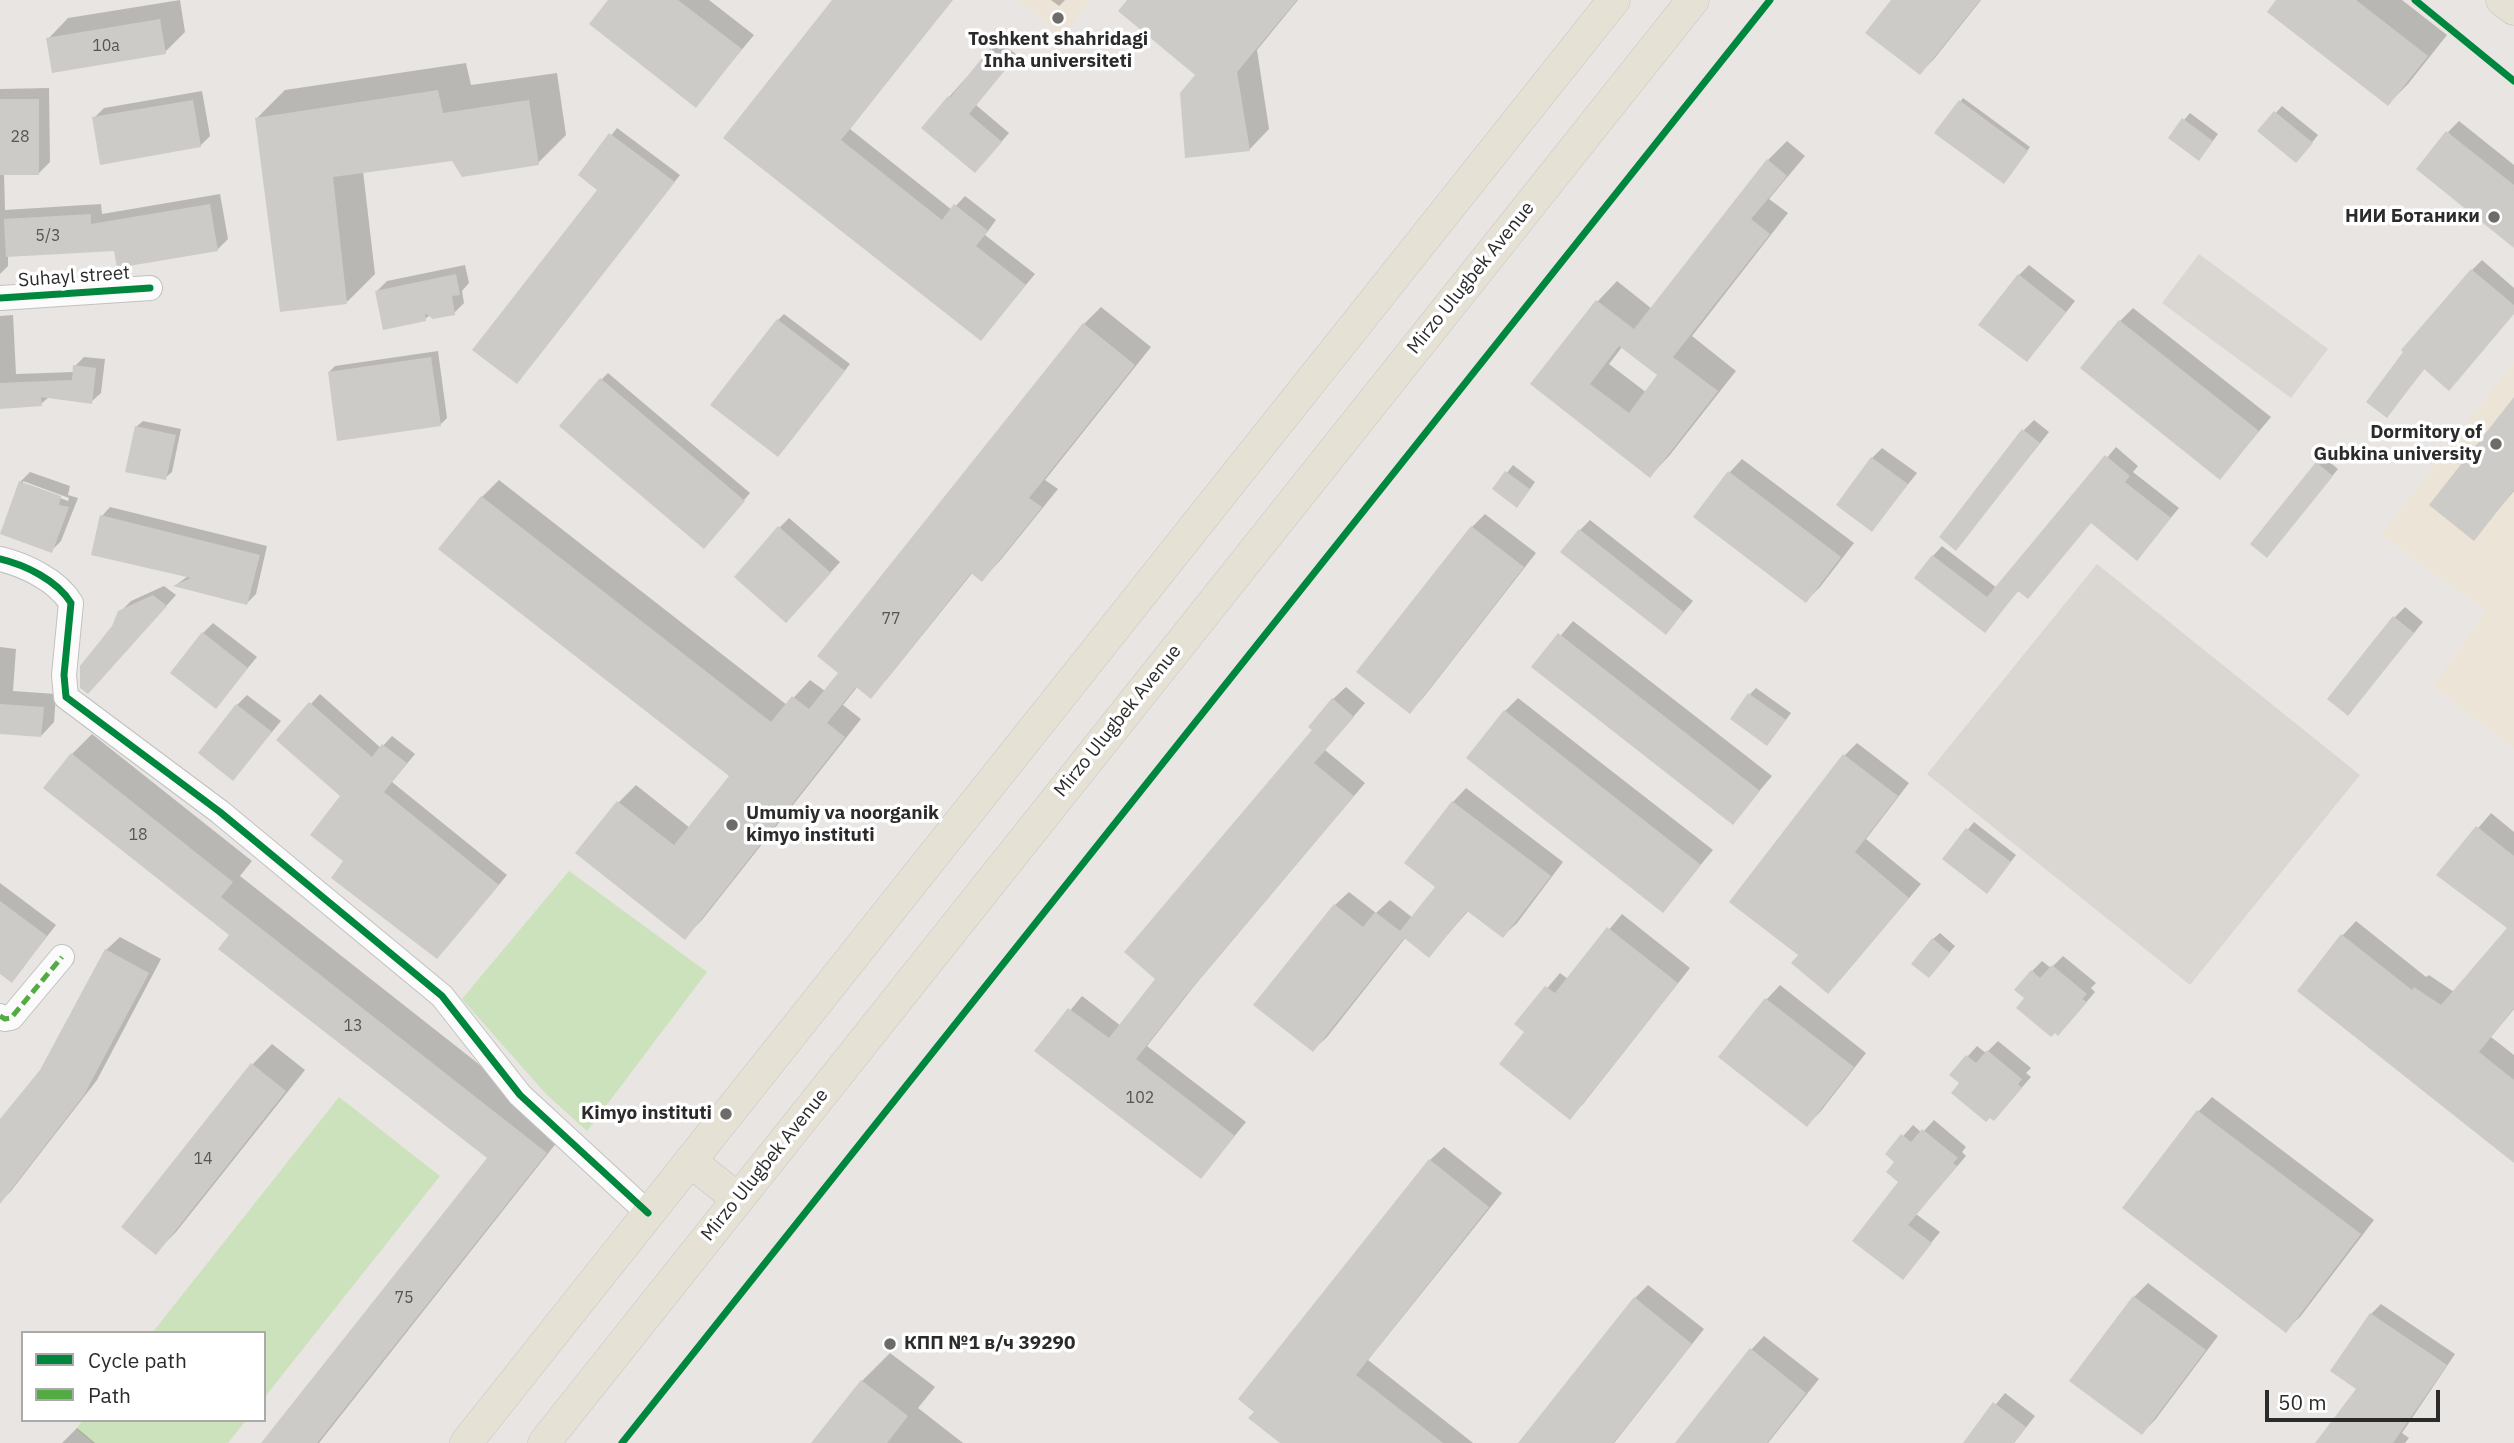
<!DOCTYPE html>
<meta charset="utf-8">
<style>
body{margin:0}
#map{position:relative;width:2514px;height:1443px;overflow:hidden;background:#e8e5e2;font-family:"IBM Plex Sans",sans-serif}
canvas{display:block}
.legend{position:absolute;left:21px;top:1331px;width:245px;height:91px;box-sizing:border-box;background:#fff;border:2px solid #aaa;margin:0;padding:9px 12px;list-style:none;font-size:21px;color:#2b2b2b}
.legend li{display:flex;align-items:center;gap:14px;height:35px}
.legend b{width:35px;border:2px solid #aaa}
.scale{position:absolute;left:2265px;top:1390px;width:175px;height:32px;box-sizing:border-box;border:4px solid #2b2b2b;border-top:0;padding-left:9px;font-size:21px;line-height:24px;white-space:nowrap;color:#2b2b2b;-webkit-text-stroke:5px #fff;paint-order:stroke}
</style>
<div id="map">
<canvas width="2514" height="1443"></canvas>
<ul class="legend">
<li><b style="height:9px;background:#00873e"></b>Cycle path</li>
<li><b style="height:9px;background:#54ab44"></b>Path</li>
</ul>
<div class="scale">50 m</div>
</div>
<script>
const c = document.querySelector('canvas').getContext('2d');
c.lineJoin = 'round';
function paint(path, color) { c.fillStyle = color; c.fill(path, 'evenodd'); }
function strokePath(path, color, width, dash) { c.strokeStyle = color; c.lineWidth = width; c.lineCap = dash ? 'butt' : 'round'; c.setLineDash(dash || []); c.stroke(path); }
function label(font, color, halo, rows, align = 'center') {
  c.font = font + ' "IBM Plex Sans",sans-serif'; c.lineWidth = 7; c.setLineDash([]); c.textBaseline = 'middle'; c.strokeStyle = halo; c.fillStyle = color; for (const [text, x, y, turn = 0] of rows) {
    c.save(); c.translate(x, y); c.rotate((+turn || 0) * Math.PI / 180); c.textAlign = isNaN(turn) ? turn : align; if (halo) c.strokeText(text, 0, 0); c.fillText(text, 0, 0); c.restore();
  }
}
const education = new Path2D(`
 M 1017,0 L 1091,0 L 1062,35 Z
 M 2514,362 L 2514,749 L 2433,686 L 2486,611 L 2381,535 Z`);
const green = new Path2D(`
 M 569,871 L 707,972 L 587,1131 L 546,1094 L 462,999 Z
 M 339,1097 L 440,1176 L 264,1398 L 264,1333 L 152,1333 Z
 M 83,1420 L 246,1420 L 228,1443 L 93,1443 L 76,1429 Z`);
const plaza = new Path2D(`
 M 2199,254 L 2328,349 L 2291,398 L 2162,303 Z
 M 2097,564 L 2360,775 L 2190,985 L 1927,774 Z`);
const shadow = new Path2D(`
 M 180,0 L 185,32 L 165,52 L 48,39 L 68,18 Z
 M 610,0 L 709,0 L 754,35 L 696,105 Z
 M 834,0 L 952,0 L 850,129 L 952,210 L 965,196 L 996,220 L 985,235 L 1035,274 L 981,339 L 725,137 Z
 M 1051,0 L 1065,0 L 1059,6 Z
 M 1129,0 L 1298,0 L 1257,50 L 1269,129 L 1249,150 L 1197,74 Z
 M 1893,0 L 1981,0 L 1934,59 L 1920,73 Z
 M 2278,0 L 2402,0 L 2447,35 L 2408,84 L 2388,104 Z
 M 999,41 L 1017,55 L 976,105 L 1009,133 L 983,163 L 949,97 Z
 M 466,63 L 471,85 L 557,73 L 566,135 L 538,163 L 452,159 L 363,171 L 375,274 L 347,302 L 257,118 L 285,90 Z
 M 49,88 L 50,162 L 39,173 L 4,173 L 5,210 L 101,204 L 102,214 L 220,194 L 228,239 L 217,250 L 115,249 L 8,256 L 8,266 L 0,274 L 0,89 Z
 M 202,91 L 210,136 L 200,146 L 94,118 L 104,108 Z
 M 1963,98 L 2030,147 L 2006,180 L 1937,133 Z
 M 2282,106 L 2318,135 L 2302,155 L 2260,131 Z
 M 2190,113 L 2218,134 L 2205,152 L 2184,120 Z
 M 2459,121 L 2514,165 L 2514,246 L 2448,132 Z
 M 617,128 L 680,175 L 523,375 L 600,189 L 580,175 Z
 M 1787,141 L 1805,156 L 1769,199 L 1788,213 L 1692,336 L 1736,371 L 1669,456 L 1650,476 L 1532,384 L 1598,301 L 1617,281 L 1652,309 L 1768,160 ZM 1622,347 L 1660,375 L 1647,393 L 1609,364 Z
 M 2482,260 L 2514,288 L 2514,313 L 2425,368 L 2387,416 L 2472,270 Z
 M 465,265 L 469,283 L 462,291 L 464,303 L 454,313 L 430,315 L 425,319 L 377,291 L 387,281 Z
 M 2029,265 L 2075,301 L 2036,350 L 2019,275 Z
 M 1101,307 L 1151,347 L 1045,480 L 1058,489 L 999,562 L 982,579 L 973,572 L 887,679 L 870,696 L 858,686 L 843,705 L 861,719 L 702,920 L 685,937 L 578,853 L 619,802 L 636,785 L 690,828 L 731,776 L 482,497 L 499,480 L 787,705 L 810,680 L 825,691 L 840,672 L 1084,324 Z
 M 2133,308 L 2271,417 L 2220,478 L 2120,321 Z
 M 784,314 L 850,364 L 784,449 L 778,320 Z
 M 13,315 L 16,374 L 74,372 L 75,366 L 84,357 L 105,359 L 101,393 L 91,402 L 49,397 L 41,404 L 0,407 L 0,316 Z
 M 438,351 L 447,418 L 441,424 L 328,373 L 335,366 Z
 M 608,373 L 750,493 L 710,540 L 601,380 Z
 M 2514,400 L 2514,491 L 2474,538 Z
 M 2034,420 L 2049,432 L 1956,549 L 2024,430 Z
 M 143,421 L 181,429 L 172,472 L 165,478 L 136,427 Z
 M 2116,447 L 2138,466 L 2133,472 L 2179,508 L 2137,558 L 2091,522 L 2019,590 L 1985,630 L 1933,556 L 1942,546 L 1997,588 Z
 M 1882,448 L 1917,473 L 1872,530 L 1872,458 Z
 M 2323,457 L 2338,469 L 2273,549 L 2317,463 Z
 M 1742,459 L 1854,543 L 1820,587 L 1806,601 L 1729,473 Z
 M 1513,465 L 1535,482 L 1523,499 L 1494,489 Z
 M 30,472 L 70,486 L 68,495 L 78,498 L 61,541 L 51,551 L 20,482 ZM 23,481 L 69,498 L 68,501 L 23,484 Z
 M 110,507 L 267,546 L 256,594 L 247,603 L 176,585 L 188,576 L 102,516 Z
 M 1485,514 L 1536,553 L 1423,698 L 1410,711 L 1472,527 Z
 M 789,518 L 840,562 L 796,611 L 779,528 Z
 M 1590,520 L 1693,601 L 1666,633 L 1580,530 Z
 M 164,586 L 176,595 L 98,682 L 120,612 L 131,601 Z
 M 2405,607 L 2423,622 L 2348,714 L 2395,617 Z
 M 1573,621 L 1772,776 L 1733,822 L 1534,667 Z
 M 213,623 L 257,657 L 216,706 L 203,633 Z
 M 0,647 L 16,649 L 13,691 L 56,694 L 54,722 L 41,736 L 0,732 Z
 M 1346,687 L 1365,703 L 1325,750 L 1365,783 L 1195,985 L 1147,1046 L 1246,1122 L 1201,1177 L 1037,1051 L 1082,996 L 1121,1026 L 1158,979 L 1333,699 Z
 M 1756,688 L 1791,713 L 1773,737 L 1750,694 Z
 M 320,694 L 381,748 L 392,736 L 415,754 L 392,782 L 507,875 L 446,948 L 343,796 L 278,740 Z
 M 247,695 L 281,721 L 233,779 L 237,705 Z
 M 1518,698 L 1713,850 L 1663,910 L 1505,711 Z
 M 92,734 L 252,861 L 240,876 L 565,1132 L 319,1443 L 263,1443 L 490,1158 L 231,935 L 72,754 Z
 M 1857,743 L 1909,783 L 1866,839 L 1921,884 L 1840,980 L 1800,955 L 1845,755 Z
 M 1466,788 L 1563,862 L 1517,923 L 1503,936 L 1469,910 L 1429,956 L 1406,937 L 1327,1037 L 1313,1050 L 1335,905 L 1349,892 L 1376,913 L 1390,900 L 1413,918 L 1438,886 L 1453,802 Z
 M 2491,813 L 2514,832 L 2514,1009 L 2491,1037 L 2514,1055 L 2514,1160 L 2300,990 L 2343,935 L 2356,921 L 2426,977 L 2429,975 L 2454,992 L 2509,928 L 2438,875 Z
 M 1974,822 L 2016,855 L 1993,885 L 1944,859 Z
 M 0,883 L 56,925 L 12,981 L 0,972 Z
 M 1622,914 L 1690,968 L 1583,1104 L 1569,1117 L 1526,1032 L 1517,1024 L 1560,973 L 1568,979 Z
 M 1940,933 L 1955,946 L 1935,970 L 1933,939 Z
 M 120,937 L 161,959 L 97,1080 L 11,1191 L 0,1202 L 0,1121 L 42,1071 L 106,950 Z
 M 2063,956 L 2096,983 L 2091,988 L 2095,992 L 2068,1024 L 2026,998 L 2032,971 L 2042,961 L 2051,968 Z
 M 1780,985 L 1866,1053 L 1821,1111 L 1807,1125 L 1721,1057 L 1767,999 Z
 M 1998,1041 L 2031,1068 L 2026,1073 L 2031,1077 L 2003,1109 L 1952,1074 L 1977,1046 L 1986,1053 Z
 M 272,1044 L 305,1070 L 176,1232 L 156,1252 L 252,1065 Z
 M 2212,1097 L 2374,1220 L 2300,1317 L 2286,1330 L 2124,1208 L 2199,1111 Z
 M 1934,1120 L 1966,1147 L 1962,1152 L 1966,1156 L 1916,1214 L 1940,1232 L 1903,1277 L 1900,1181 L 1897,1162 L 1887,1154 L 1913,1125 L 1922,1133 Z
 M 1444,1147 L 1502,1193 L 1368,1360 L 1473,1443 L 1296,1443 L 1430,1160 Z
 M 2148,1283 L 2218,1336 L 2155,1420 L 2142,1433 L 2071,1380 L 2134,1297 Z
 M 1648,1285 L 1704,1329 L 1614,1443 L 1520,1443 L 1635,1298 Z
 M 2381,1304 L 2455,1354 L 2402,1433 L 2409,1438 L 2405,1443 L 2317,1443 L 2358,1388 L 2371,1314 Z
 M 1764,1336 L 1819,1379 L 1768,1443 L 1677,1443 L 1751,1350 Z
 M 890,1353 L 935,1387 L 918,1408 L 963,1443 L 813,1443 L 862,1381 Z
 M 2005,1393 L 2035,1416 L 2014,1443 L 1965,1443 Z
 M 77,1428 L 95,1443 L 62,1443 Z`);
const building = new Path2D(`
 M 608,0 L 678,0 L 742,49 L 696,108 L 589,24 Z
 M 832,0 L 953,0 L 841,140 L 942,220 L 954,204 L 988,231 L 976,246 L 1026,285 L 981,341 L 723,138 Z
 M 1127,0 L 1297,0 L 1237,72 L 1250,151 L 1185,158 L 1180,93 L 1195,75 L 1118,11 Z
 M 1891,0 L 1980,0 L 1920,75 L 1865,33 Z
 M 2276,0 L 2356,0 L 2428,56 L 2388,106 L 2267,12 Z
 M 160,19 L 166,54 L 52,73 L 46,38 Z
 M 990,48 L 1010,64 L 969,114 L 1002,142 L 975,173 L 921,128 L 948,96 L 950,98 Z
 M 438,90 L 443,113 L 529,100 L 539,165 L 462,177 L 452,161 L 333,177 L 347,304 L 280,312 L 255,118 Z
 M 0,99 L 39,99 L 39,175 L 0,175 Z
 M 193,100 L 201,147 L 100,165 L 92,117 Z
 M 1959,100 L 2028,151 L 2004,184 L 1934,133 Z
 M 2274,111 L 2313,143 L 2296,163 L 2257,131 Z
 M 2182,118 L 2213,141 L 2199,161 L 2168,138 Z
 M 2446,131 L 2514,185 L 2514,248 L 2416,169 Z
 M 609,133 L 675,182 L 517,384 L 472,350 L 597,190 L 578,175 Z
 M 1767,159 L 1787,176 L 1751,219 L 1770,234 L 1673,357 L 1718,391 L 1650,478 L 1530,384 L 1596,300 L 1634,329 ZM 1619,346 L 1657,375 L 1629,413 L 1590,384 Z
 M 210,204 L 218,251 L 117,268 L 114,251 L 6,257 L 4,219 L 91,214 L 91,224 Z
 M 2471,269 L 2514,305 L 2514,314 L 2449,391 L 2424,369 L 2387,418 L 2366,402 L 2403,352 L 2401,350 Z
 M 456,274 L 460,295 L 452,296 L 455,315 L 433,319 L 425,313 L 426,321 L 383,330 L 375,291 Z
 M 2018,274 L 2066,312 L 2027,362 L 1978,325 Z
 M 777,319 L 845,371 L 778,457 L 710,405 Z
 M 2119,320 L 2259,431 L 2220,480 L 2080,368 Z
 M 1083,323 L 1135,365 L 1029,498 L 1042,507 L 982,582 L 971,573 L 871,699 L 856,687 L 827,723 L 845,737 L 685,940 L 575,853 L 617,801 L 674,845 L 729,776 L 438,549 L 481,496 L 771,722 L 792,696 L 809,709 L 838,673 L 817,656 Z
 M 431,357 L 441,426 L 337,441 L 328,372 Z
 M 73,365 L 96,368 L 92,404 L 41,397 L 42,406 L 0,409 L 0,383 L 72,380 Z
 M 600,378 L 745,501 L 704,549 L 559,426 Z
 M 2514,397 L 2514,490 L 2474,541 L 2429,505 Z
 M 135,426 L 176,435 L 166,480 L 125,472 Z
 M 2022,429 L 2040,443 L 1956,551 L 1939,537 Z
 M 2105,455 L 2130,476 L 2125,482 L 2171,518 L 2137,561 L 2091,523 L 2028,599 L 2018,591 L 1985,633 L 1914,578 L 1932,555 L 1987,597 Z
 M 1871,457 L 1908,484 L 1872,532 L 1836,505 Z
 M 2316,462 L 2333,476 L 2267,558 L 2250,544 Z
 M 1505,471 L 1530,489 L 1517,508 L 1492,489 Z
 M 1728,471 L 1841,557 L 1806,603 L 1693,517 Z
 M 19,481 L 61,496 L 59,505 L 69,507 L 52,553 L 0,534 Z
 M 100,515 L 260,555 L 247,605 L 173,586 L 191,578 L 91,555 Z
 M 778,526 L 831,573 L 786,623 L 734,577 Z
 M 1471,526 L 1524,567 L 1410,714 L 1356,672 Z
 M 1579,529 L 1684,612 L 1666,635 L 1560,552 Z
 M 153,595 L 167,606 L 88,694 L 80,688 L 80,666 L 112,626 L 118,611 Z
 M 2393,616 L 2414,633 L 2348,716 L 2327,699 Z
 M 202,632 L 248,668 L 216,709 L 170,673 Z
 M 1558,633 L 1760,791 L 1733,825 L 1531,667 Z
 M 1748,693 L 1786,720 L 1767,746 L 1730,719 Z
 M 1332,698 L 1354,717 L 1314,763 L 1354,796 L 1182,1000 L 1136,1059 L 1235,1136 L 1201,1179 L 1034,1051 L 1068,1008 L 1109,1038 L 1155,979 L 1124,952 L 1312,730 L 1308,727 Z
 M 309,702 L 372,757 L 382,744 L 407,763 L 384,792 L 499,885 L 437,959 L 331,878 L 343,861 L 310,835 L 340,796 L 276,740 Z
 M 0,704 L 44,707 L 41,737 L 0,734 Z
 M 236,704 L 272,732 L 233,781 L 198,753 Z
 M 1504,710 L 1701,865 L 1663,913 L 1466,758 Z
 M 71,753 L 233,882 L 221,897 L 547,1153 L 317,1443 L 261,1443 L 487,1158 L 218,949 L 229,935 L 43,788 Z
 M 1843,754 L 1898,796 L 1855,852 L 1909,898 L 1828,994 L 1791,963 L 1798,955 L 1729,902 Z
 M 1452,801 L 1551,876 L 1503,938 L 1467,911 L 1429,958 L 1404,938 L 1313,1052 L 1253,1005 L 1334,904 L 1363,927 L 1375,912 L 1400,931 L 1435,887 L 1404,863 Z
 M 2476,826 L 2514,856 L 2514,1008 L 2479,1052 L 2514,1080 L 2514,1163 L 2297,991 L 2341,934 L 2412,990 L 2414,987 L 2441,1005 L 2507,928 L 2436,875 Z
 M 1966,828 L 2011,862 L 1987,894 L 1942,859 Z
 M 0,901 L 47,936 L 12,983 L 0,974 Z
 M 1607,927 L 1678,983 L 1570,1120 L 1499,1064 L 1524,1032 L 1514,1024 L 1545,986 L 1555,993 Z
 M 1932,938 L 1950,953 L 1929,978 L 1911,964 Z
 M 105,949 L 149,973 L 84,1095 L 0,1204 L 0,1119 L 40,1070 Z
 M 2052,965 L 2087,994 L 2082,999 L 2087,1002 L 2058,1036 L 2055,1033 L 2051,1037 L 2016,1008 L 2024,998 L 2014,990 L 2031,970 L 2040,978 Z
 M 1765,998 L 1854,1067 L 1807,1127 L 1718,1057 Z
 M 1987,1050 L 2022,1079 L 2018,1084 L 2022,1088 L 1994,1121 L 1990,1118 L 1986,1122 L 1951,1093 L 1959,1083 L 1949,1075 L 1966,1055 L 1976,1063 Z
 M 251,1063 L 286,1091 L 156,1255 L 121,1227 Z
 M 2197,1110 L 2361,1234 L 2286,1333 L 2122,1208 Z
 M 1922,1129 L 1958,1158 L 1953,1163 L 1957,1166 L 1908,1225 L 1932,1243 L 1903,1280 L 1852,1241 L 1898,1182 L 1886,1172 L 1894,1162 L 1885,1154 L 1901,1134 L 1911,1142 Z
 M 1429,1159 L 1489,1207 L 1356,1375 L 1443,1443 L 1280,1443 L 1248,1418 L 1254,1412 L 1238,1399 Z
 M 2133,1296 L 2206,1350 L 2142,1435 L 2069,1381 Z
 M 1634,1297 L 1692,1344 L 1613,1443 L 1518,1443 Z
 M 2370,1313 L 2447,1365 L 2393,1443 L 2315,1443 L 2356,1389 L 2330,1371 Z
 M 1750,1348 L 1806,1393 L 1767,1443 L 1675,1443 Z
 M 861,1380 L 908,1416 L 887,1443 L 811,1443 Z
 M 1993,1402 L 2026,1427 L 2014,1443 L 1963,1443 Z`);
const minor = new Path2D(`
 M 0,298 L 150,288
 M 0,559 C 25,565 57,580 71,603 L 64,675 L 66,697 L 220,812 L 442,996 L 520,1095 L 648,1213
 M 0,1016 L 5,1019 L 11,1018 L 62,957`);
const major = new Path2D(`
 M 2502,0 L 2514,9
 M 690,1161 L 738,1199
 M 466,1443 L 1614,0
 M 544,1443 L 1693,0`);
const quiet = new Path2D(`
 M 0,1016 L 5,1019 L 11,1018 L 62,957`);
const cycleway = new Path2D(`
 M 2415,0 L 2514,81
 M 0,298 L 150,288
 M 0,559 C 25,565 57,580 71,603 L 64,675 L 66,697 L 220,812 L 442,996 L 520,1095 L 648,1213
 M 622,1443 L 1770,0`);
const markers = [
 [1058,18,7,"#6d6c6b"],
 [2494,217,7,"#6d6c6b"],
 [2496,444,7,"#6d6c6b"],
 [732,825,7,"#6d6c6b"],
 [726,1114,7,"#6d6c6b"],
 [890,1344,7,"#6d6c6b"]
];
const numberNames = [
 ["10а",106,46],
 ["28",20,137],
 ["5/3",48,236],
 ["77",891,619],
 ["18",138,835],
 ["13",353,1026],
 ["102",1140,1098],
 ["14",203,1159],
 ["75",404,1298]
];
const poiNames = [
 ["Toshkent shahridagi",1058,40,"center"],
 ["Inha universiteti",1058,62,"center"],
 ["НИИ Ботаники",2480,217],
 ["Dormitory of",2482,433],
 ["Gubkina university",2482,455],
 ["Umumiy va noorganik",746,814,"left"],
 ["kimyo instituti",746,836,"left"],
 ["Kimyo instituti",712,1114],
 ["КПП №1 в/ч 39290",904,1344,"left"]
];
const streetNames = [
 ["Suhayl street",74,277,-4],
 ["Mirzo Ulugbek Avenue",1471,278,-51],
 ["Mirzo Ulugbek Avenue",1118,721,-51],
 ["Mirzo Ulugbek Avenue",765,1165,-51]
];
paint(education, '#ebe4d7');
paint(green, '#cbe2bc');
paint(plaza, '#dad7d3');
paint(shadow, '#0003');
paint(building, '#cdcbc8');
strokePath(minor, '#c2c1c2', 26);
strokePath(major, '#c5c3c2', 33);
strokePath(minor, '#fcfbfb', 24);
strokePath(major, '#e5e2d5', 32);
strokePath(quiet, '#54ab44', 5, [10, 5]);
strokePath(cycleway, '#00873e', 7);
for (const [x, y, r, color] of markers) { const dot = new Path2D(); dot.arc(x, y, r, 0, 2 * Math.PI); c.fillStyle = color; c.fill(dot); strokePath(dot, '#fff', 2.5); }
label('16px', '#555554', null, numberNames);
label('bold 19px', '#2b2b2b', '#fff', poiNames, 'right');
label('19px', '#2b2b2b', '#fff', streetNames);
</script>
